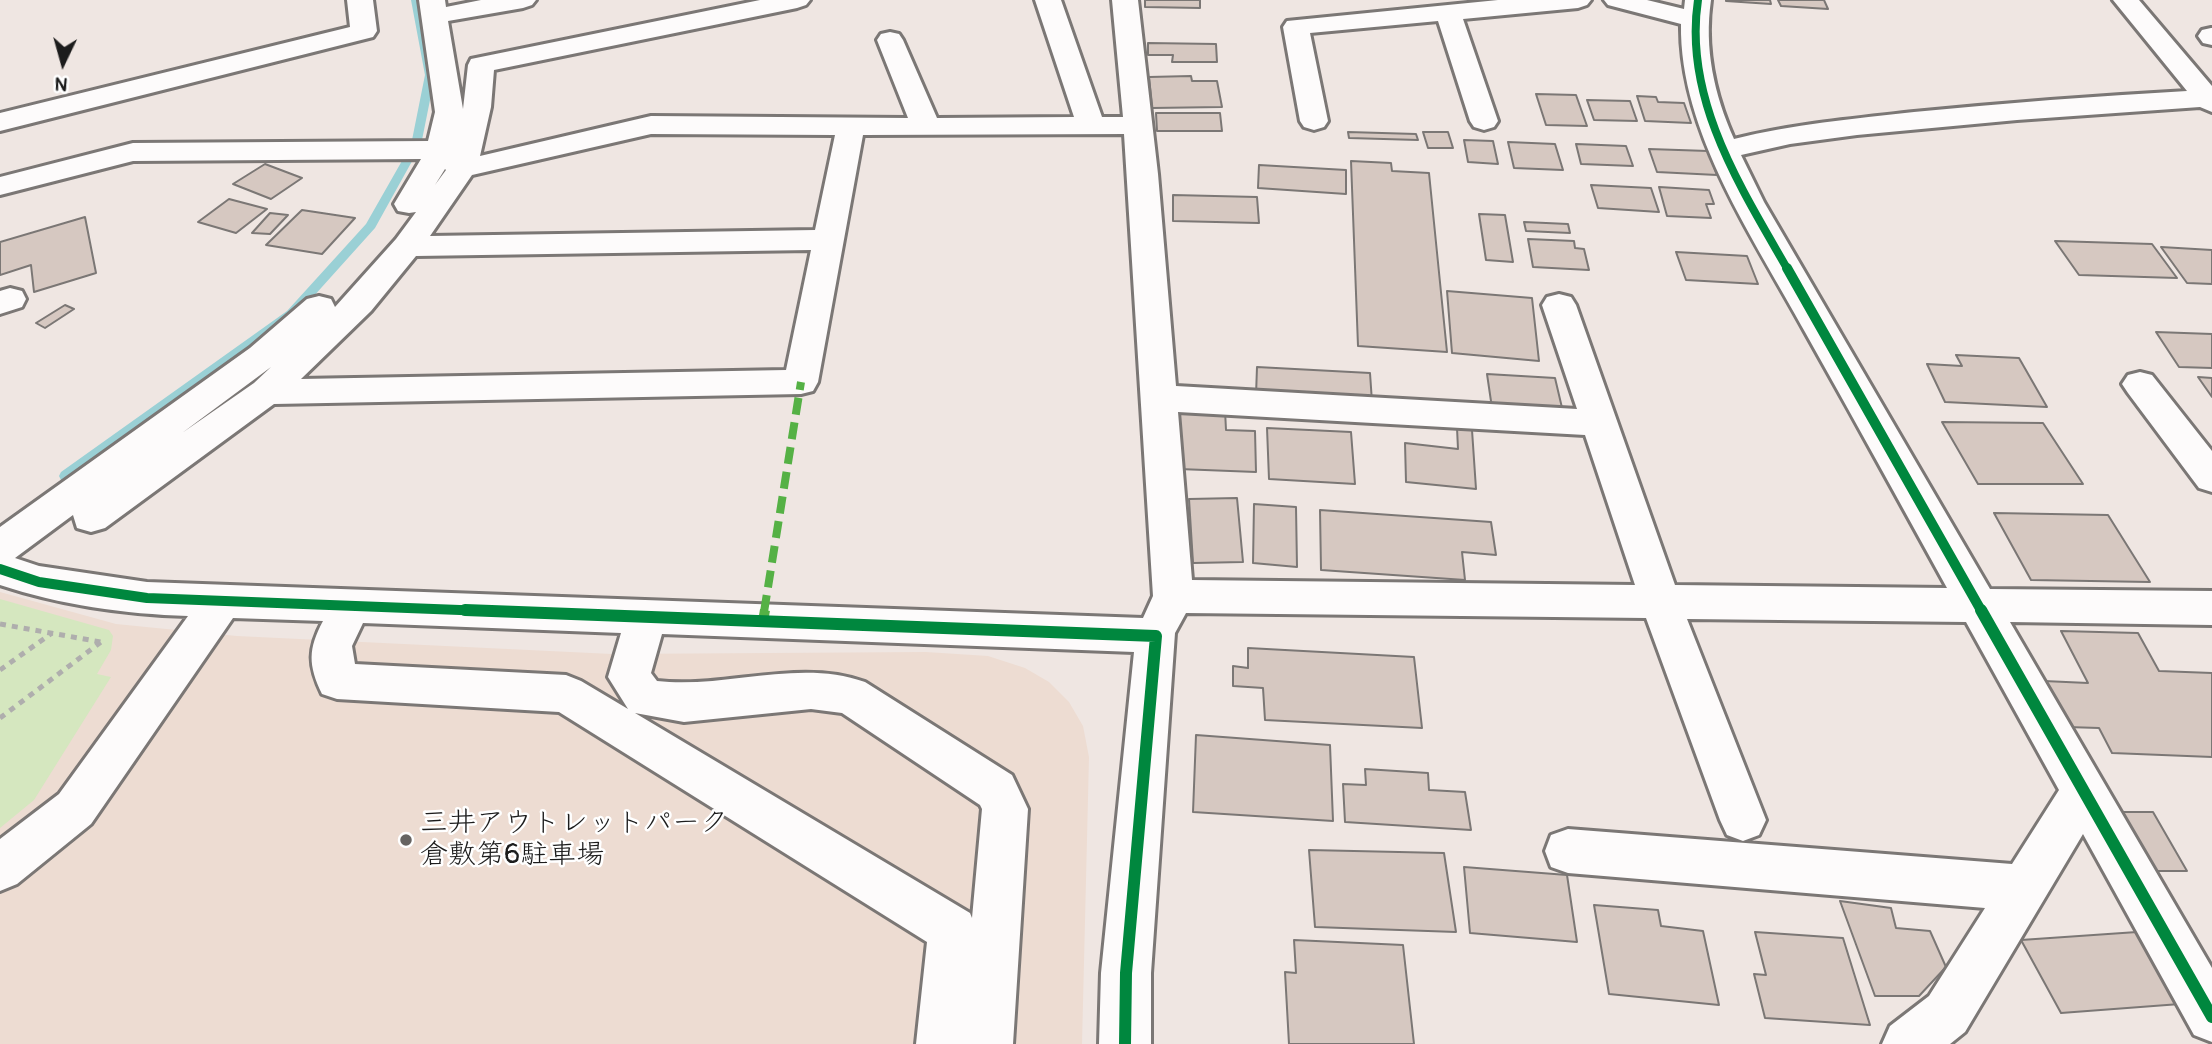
<!DOCTYPE html>
<meta charset="utf-8">
<style>
body{margin:0}
#map{position:relative;width:2212px;height:1044px;overflow:hidden;background:#efe6e2;font-family:Pangolin,sans-serif}
canvas{display:block}
.north{position:absolute;left:28px;top:28px;width:70px;height:70px;-webkit-text-stroke:5px #fff;paint-order:stroke;rotate:185deg;font-size:19px;font-weight:700;line-height:28px;text-align:center;color:#1c1c1c}
.north::after{content:'';display:block;margin:auto;width:24px;height:32px;background:#1c1c1c;clip-path:polygon(50% 0,100% 100%,50% 72%,0 100%)}
</style>
<div id="map">
<canvas width="2212" height="1044"></canvas>
<div class="north">N</div>
</div>
<script>
const c = document.querySelector('canvas').getContext('2d');
c.lineJoin = 'round';
function paint(path, color) { c.fillStyle = color; c.fill(path, 'evenodd'); }
function strokePath(path, color, width, dash) { c.strokeStyle = color; c.lineWidth = width; c.lineCap = dash ? 'butt' : 'round'; c.setLineDash(dash || []); c.stroke(path); }
function label(font, color, halo, rows, align = 'center') {
  c.font = font + ' Pangolin,"Klee One",sans-serif'; c.lineWidth = 5; c.setLineDash([]); c.textBaseline = 'middle'; c.strokeStyle = halo; c.fillStyle = color; for (const [text, x, y, turn = 0] of rows) {
    c.save(); c.translate(x, y); c.rotate((+turn || 0) * Math.PI / 180); c.textAlign = isNaN(turn) ? turn : align; if (halo) c.strokeText(text, 0, 0); c.fillText(text, 0, 0); c.restore();
  }
}
const built = new Path2D(`
 M 0,592 L 116,624 L 237,636 L 612,654 L 926,652 L 988,656 L 1025,668 L 1049,682 L 1069,702 L 1083,726 L 1089,757 L 1082,1044 L 0,1044 Z`);
const green = new Path2D(`
 M 0,599 L 109,630 L 113,636 L 111,650 L 97,674 L 111,677 L 34,800 L 0,828 Z`);
const stream = new Path2D(`
 M 411,0 L 421,0 L 435,75 L 421,145 L 375,228 L 295,317 L 71,480 L 61,480 L 59,476 L 61,472 L 287,311 L 366,224 L 411,145 L 425,75 Z`);
const building = new Path2D(`
 M 1145,0 L 1200,0 L 1200,8 L 1145,7 Z
 M 1726,0 L 1770,0 L 1771,4 L 1726,1 Z
 M 1778,0 L 1824,0 L 1828,9 L 1781,6 Z
 M 1148,43 L 1216,44 L 1217,62 L 1172,62 L 1173,55 L 1148,55 Z
 M 1191,76 L 1192,81 L 1217,81 L 1222,107 L 1152,108 L 1149,77 Z
 M 1536,94 L 1576,95 L 1587,126 L 1546,125 Z
 M 1637,96 L 1656,97 L 1658,102 L 1684,103 L 1691,123 L 1645,121 Z
 M 1587,100 L 1630,101 L 1637,121 L 1594,120 Z
 M 1156,113 L 1220,113 L 1222,131 L 1157,131 Z
 M 1348,132 L 1416,134 L 1418,140 L 1349,138 Z
 M 1423,132 L 1448,132 L 1453,148 L 1428,148 Z
 M 1464,140 L 1493,141 L 1498,164 L 1468,162 Z
 M 1508,142 L 1555,144 L 1563,170 L 1514,168 Z
 M 1576,144 L 1626,146 L 1633,166 L 1581,164 Z
 M 1649,149 L 1708,151 L 1717,175 L 1657,172 Z
 M 1351,161 L 1391,163 L 1392,171 L 1429,173 L 1447,352 L 1358,346 Z
 M 265,164 L 302,178 L 271,199 L 233,184 Z
 M 1259,165 L 1346,170 L 1346,194 L 1258,188 Z
 M 1591,185 L 1651,188 L 1659,212 L 1598,208 Z
 M 1659,187 L 1709,190 L 1714,204 L 1706,204 L 1711,218 L 1667,216 Z
 M 1173,195 L 1257,197 L 1259,223 L 1173,221 Z
 M 229,199 L 267,209 L 236,233 L 198,222 Z
 M 302,210 L 355,218 L 322,254 L 266,245 Z
 M 270,213 L 288,215 L 270,234 L 252,233 Z
 M 1479,214 L 1505,215 L 1513,262 L 1486,260 Z
 M 85,217 L 96,273 L 34,292 L 31,265 L 0,275 L 0,242 Z
 M 1524,222 L 1568,224 L 1570,233 L 1526,231 Z
 M 1528,239 L 1574,241 L 1575,248 L 1584,249 L 1589,270 L 1533,267 Z
 M 2055,241 L 2152,244 L 2177,278 L 2079,275 Z
 M 2161,247 L 2212,250 L 2212,284 L 2187,283 Z
 M 1676,252 L 1747,256 L 1758,284 L 1686,280 Z
 M 1447,291 L 1532,298 L 1539,361 L 1452,353 Z
 M 65,305 L 74,309 L 45,328 L 36,323 Z
 M 2156,332 L 2212,334 L 2212,368 L 2179,367 Z
 M 1956,355 L 2019,358 L 2047,407 L 1945,402 L 1927,364 L 1962,366 Z
 M 1257,367 L 1370,373 L 1372,402 L 1256,395 Z
 M 1487,374 L 1555,378 L 1563,412 L 1492,408 Z
 M 2198,377 L 2212,378 L 2212,397 Z
 M 1180,408 L 1225,410 L 1226,430 L 1255,431 L 1256,472 L 1179,469 Z
 M 1942,422 L 2043,423 L 2083,484 L 1978,484 Z
 M 1267,428 L 1351,432 L 1355,484 L 1269,479 Z
 M 1457,428 L 1472,430 L 1476,489 L 1406,482 L 1405,443 L 1458,449 Z
 M 1237,498 L 1243,562 L 1193,563 L 1189,499 Z
 M 1254,504 L 1296,507 L 1297,567 L 1253,563 Z
 M 1320,510 L 1491,522 L 1496,555 L 1462,552 L 1465,580 L 1321,570 Z
 M 1994,513 L 2108,515 L 2150,582 L 2031,580 Z
 M 2061,631 L 2138,633 L 2159,671 L 2212,673 L 2212,757 L 2112,753 L 2099,728 L 2067,727 L 2044,681 L 2088,683 Z
 M 1248,648 L 1414,657 L 1422,728 L 1265,720 L 1263,688 L 1233,686 L 1233,666 L 1248,668 Z
 M 1196,735 L 1330,745 L 1333,821 L 1193,812 Z
 M 1365,769 L 1428,773 L 1429,790 L 1465,792 L 1471,830 L 1345,822 L 1343,784 L 1366,785 Z
 M 2121,812 L 2153,812 L 2187,871 L 2153,871 Z
 M 1309,850 L 1444,853 L 1456,932 L 1315,927 Z
 M 1464,867 L 1567,875 L 1577,942 L 1470,933 Z
 M 1840,901 L 1891,908 L 1896,928 L 1930,931 L 1946,967 L 1919,996 L 1875,996 Z
 M 1594,905 L 1658,910 L 1661,926 L 1703,931 L 1719,1005 L 1609,994 Z
 M 1755,932 L 1843,938 L 1870,1025 L 1765,1018 L 1754,974 L 1766,975 Z
 M 2137,932 L 2180,1004 L 2061,1013 L 2021,940 Z
 M 1294,940 L 1403,945 L 1414,1044 L 1289,1044 L 1285,972 L 1296,973 Z`);
const path = new Path2D(`
 M 0,624 L 101,642
 M 0,670 L 52,633
 M 0,718 L 101,642`);
const minor = new Path2D(`
 M 347,0 L 373,0 L 377,31 L 373,37 L 0,131 L 0,113 L 350,27 Z
 M 419,0 L 445,0 L 446,7 L 481,0 L 536,0 L 532,5 L 523,8 L 448,21 L 463,109 L 468,65 L 471,59 L 760,0 L 810,0 L 806,5 L 797,8 L 494,70 L 491,107 L 480,156 L 651,116 L 908,118 L 877,40 L 881,34 L 890,32 L 899,34 L 903,40 L 937,118 L 1074,117 L 1035,0 L 1061,0 L 1102,117 L 1123,117 L 1112,0 L 1138,0 L 1158,174 L 1176,386 L 1577,409 L 1542,305 L 1547,297 L 1559,294 L 1571,297 L 1576,305 L 1675,585 L 1947,588 C 1900,503 1853,417 1805,332 C 1755,240 1679,132 1681,24 L 1608,5 L 1604,0 L 1647,0 L 1684,9 L 1685,0 L 1711,0 C 1704,49 1714,94 1734,139 C 1793,124 1853,119 1914,112 C 2005,103 2096,96 2187,91 L 2113,0 L 2139,0 L 2212,86 L 2212,112 L 2200,107 L 2017,120 L 1857,135 L 1790,144 L 1741,155 L 1764,202 L 1990,589 L 2212,591 L 2212,625 L 2010,622 L 2212,968 L 2212,1042 L 2194,1035 L 2083,834 L 1965,1032 L 1950,1044 L 1882,1044 L 1890,1026 L 1929,996 L 1985,908 L 1568,873 L 1551,867 L 1545,851 L 1551,835 L 1568,829 L 2012,864 L 2059,790 L 1966,622 L 1687,619 L 1766,820 L 1759,835 L 1743,841 L 1727,835 L 1720,820 L 1646,618 L 1186,613 L 1175,633 L 1151,973 L 1151,1044 L 1099,1044 L 1101,973 L 1134,652 L 662,634 L 651,673 L 657,681 C 725,689 799,658 865,682 L 1012,775 L 1028,809 L 1013,1044 L 916,1044 L 927,942 L 559,712 L 337,699 L 322,694 C 308,665 308,649 323,621 L 233,618 L 91,824 L 17,884 L 0,891 L 0,839 L 59,794 L 188,616 C 125,614 60,605 0,585 L 0,527 L 250,348 L 307,299 L 319,296 L 331,299 L 335,307 L 396,239 L 416,212 L 409,213 L 398,211 L 394,204 L 421,159 L 133,161 L 0,195 L 0,177 L 133,143 L 428,141 L 435,112 ZM 651,134 L 835,135 L 815,230 L 430,236 L 472,175 ZM 1124,134 L 1153,596 L 1143,618 L 147,582 L 39,566 L 15,558 L 73,515 L 77,528 L 91,532 L 105,528 L 274,404 L 801,394 L 813,391 L 818,382 L 863,135 ZM 445,169 L 446,170 L 435,185 ZM 811,250 L 786,370 L 301,379 L 371,311 L 416,256 ZM 271,367 L 254,383 L 182,433 ZM 1178,412 L 1585,435 L 1635,585 L 1192,580 ZM 363,623 L 621,633 L 608,677 L 628,709 L 581,681 L 566,675 L 355,664 L 352,646 ZM 811,709 L 842,713 L 980,805 L 982,809 L 972,918 L 970,913 L 635,713 L 684,722 Z
 M 1498,0 L 1591,0 L 1587,5 L 1578,8 L 1463,19 L 1498,121 L 1494,127 L 1484,130 L 1474,127 L 1470,121 L 1438,21 L 1310,33 L 1328,121 L 1324,127 L 1314,130 L 1304,127 L 1300,121 L 1283,27 L 1287,21 Z
 M 2211,28 L 2212,28 L 2212,45 L 2203,43 L 2198,36 L 2202,30 Z
 M 10,288 L 22,291 L 26,299 L 22,307 L 0,314 L 0,291 Z
 M 2140,372 L 2152,375 L 2212,451 L 2212,492 L 2199,488 L 2128,393 L 2122,384 L 2128,375 Z`);
const quietFar1 = new Path2D(`
 M 764,612 L 801,382`);
const quiet = new Path2D(`
 M 763,621 L 765,610`);
const cyclewayFar2 = new Path2D(`
 M 1698,0 C 1683,99 1741,188 1788,270`);
const cyclewayFar1 = new Path2D(`
 M 1787,268 L 1982,612
 M 0,569 L 39,582 L 147,598 L 512,612`);
const cycleway = new Path2D(`
 M 465,610 L 1156,636 L 1126,973 L 1125,1044
 M 1981,610 L 2212,1017`);
const markers = [
 [406,840,7,"#666361"]
];
const nearPoinames = [
 ["三井アウトレットパーク",420,824],
 ["倉敷第6駐車場",420,856]
];
paint(built, '#eddcd2');
paint(green, '#d5e7bf');
paint(stream, '#9ad0d5');
paint(building, '#d6c8c1');
strokePath(building, '#7b7775', 2);
strokePath(minor, '#7b7775', 6);
strokePath(path, '#afaead', 5, [6, 6]);
paint(minor, '#fdfbfb');
strokePath(quietFar1, '#55b145', 8, [17, 8]);
strokePath(quiet, '#55b145', 10, [21, 10]);
strokePath(cyclewayFar2, '#00873e', 8);
strokePath(cyclewayFar1, '#00873e', 10);
strokePath(cycleway, '#00873e', 12);
for (const [x, y, r, color] of markers) { const dot = new Path2D(); dot.arc(x, y, r, 0, 2 * Math.PI); c.fillStyle = color; c.fill(dot); strokePath(dot, '#fff', 2.5); }
label('28px', '#1c1c1c', '#fff', nearPoinames, 'left');
</script>
